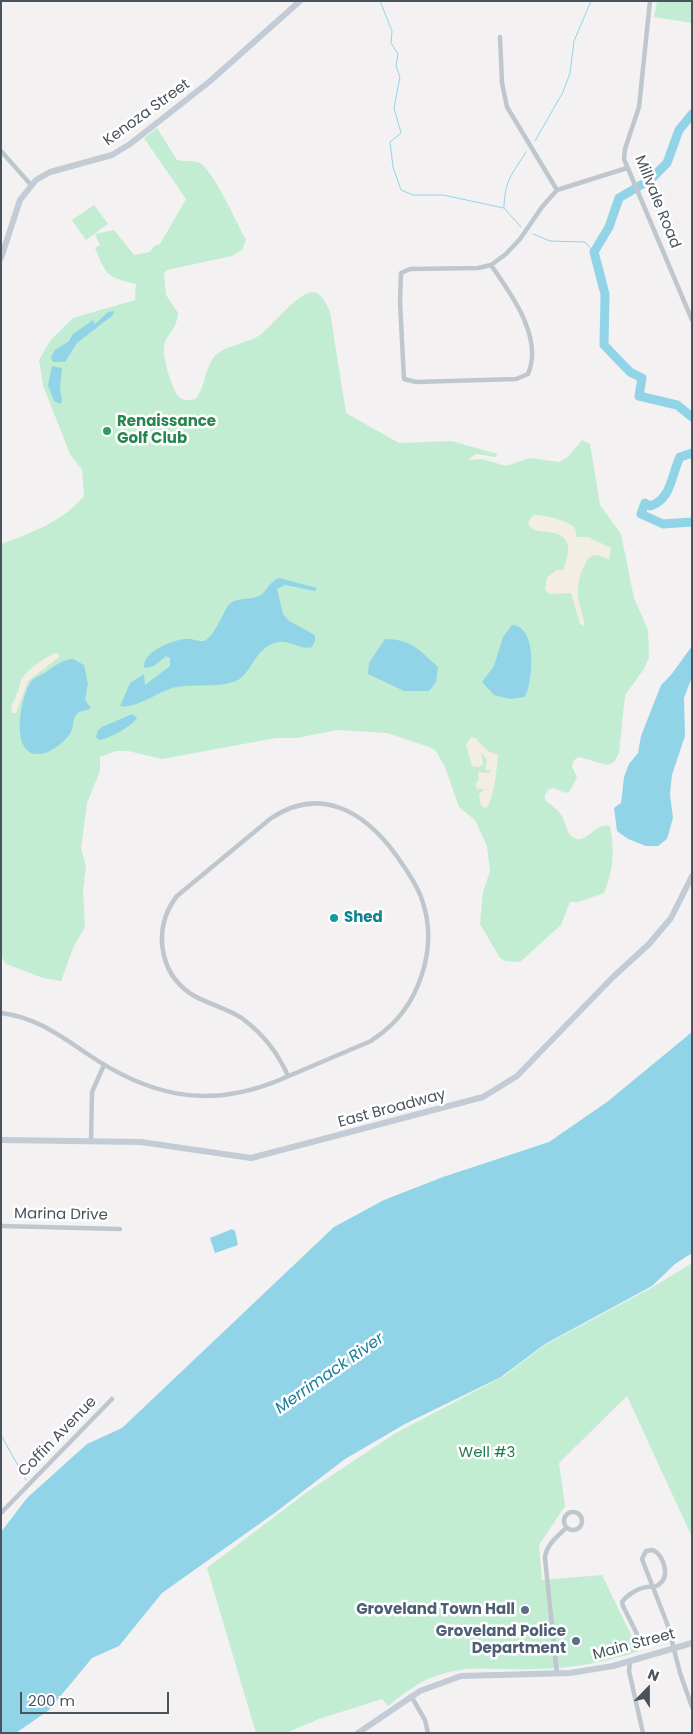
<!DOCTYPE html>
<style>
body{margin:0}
#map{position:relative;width:693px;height:1734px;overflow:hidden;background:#f3f1f1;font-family:Poppins,sans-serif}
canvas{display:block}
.frame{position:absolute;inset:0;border:2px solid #49535d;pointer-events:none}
.north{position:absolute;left:623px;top:1664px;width:50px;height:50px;-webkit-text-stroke:4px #fff;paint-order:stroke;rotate:22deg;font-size:14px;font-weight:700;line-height:20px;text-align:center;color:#49535d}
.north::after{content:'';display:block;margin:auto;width:18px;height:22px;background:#49535d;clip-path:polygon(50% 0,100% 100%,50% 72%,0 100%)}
.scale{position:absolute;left:20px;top:1692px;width:149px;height:22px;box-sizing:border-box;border:2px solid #49535d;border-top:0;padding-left:6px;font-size:15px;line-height:18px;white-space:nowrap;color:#49535d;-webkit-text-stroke:4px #fff;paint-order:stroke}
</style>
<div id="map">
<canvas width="693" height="1734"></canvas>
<div class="frame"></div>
<div class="north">N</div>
<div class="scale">200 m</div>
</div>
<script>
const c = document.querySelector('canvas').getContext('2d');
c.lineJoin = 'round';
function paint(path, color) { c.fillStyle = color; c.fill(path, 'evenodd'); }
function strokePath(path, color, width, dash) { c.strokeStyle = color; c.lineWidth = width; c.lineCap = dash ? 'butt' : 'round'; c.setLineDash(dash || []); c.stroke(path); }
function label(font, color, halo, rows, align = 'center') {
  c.font = font + ' Poppins,sans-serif'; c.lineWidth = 5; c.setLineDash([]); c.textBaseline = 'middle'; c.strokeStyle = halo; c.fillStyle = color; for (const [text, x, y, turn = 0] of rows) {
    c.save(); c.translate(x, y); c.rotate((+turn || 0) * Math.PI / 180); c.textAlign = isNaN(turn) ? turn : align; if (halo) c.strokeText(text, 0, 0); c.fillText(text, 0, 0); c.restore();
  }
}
const green = new Path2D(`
 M 657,1 L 692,1 L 692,23 L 654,17 Z
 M 157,128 L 177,160 C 184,162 195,160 200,163 C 215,173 236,222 246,240 L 242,250 L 232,256 L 167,270 L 164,273 L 166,295 L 178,313 C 176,330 171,329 165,342 C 160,352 172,391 180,398 C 185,401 190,400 196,399 C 206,386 204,366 217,354 C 229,344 247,344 260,335 C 272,327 301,286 317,293 C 323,297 327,305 330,312 L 346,413 L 399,443 L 451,441 L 498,454 L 495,457 L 476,454 L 468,460 L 482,459 L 506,466 L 530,458 L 559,462 L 568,457 L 582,440 L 590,444 L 600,505 L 621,534 L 634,598 L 648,630 L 649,657 L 644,669 L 625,695 L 619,753 L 614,762 L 607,765 L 579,757 L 574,760 L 572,767 L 577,777 L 570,791 L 565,793 L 554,788 L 549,789 L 545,795 L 545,800 C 550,804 556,808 560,813 C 567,822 565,836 577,839 C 589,841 596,822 610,826 C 615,849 613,871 604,893 L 578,902 L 570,902 L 561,925 L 520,962 L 505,961 L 500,958 L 480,924 L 483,892 L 490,871 L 487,846 L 475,820 L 459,807 L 445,767 L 436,751 L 429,747 L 387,733 L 337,730 L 297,738 L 276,738 L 162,759 L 128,751 L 116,751 L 100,757 L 100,771 L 87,803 L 81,849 L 86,866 L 83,891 L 85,927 L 73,948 L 61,981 L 43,978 L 6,964 L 1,956 L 1,544 C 31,533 64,521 84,496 L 82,470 L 70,454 L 55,416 L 43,385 L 39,360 L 50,341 L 73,318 L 135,300 L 136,284 C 106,277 107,276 95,248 L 100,245 L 95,234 L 114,230 L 134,255 L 150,252 L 154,246 L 160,244 L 186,199 L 144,138 Z
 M 94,205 L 108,224 L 86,240 L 72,220 Z
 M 692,1263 L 692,1537 L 627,1396 L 559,1463 L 565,1506 L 539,1545 L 542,1580 L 602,1575 L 639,1651 C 607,1662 573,1668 539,1669 C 503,1671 467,1663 433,1677 C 417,1683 402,1695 388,1706 L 382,1699 L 319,1719 L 286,1733 L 256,1733 L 207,1568 L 307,1492 L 394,1434 L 504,1376 L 545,1345 L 653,1287 Z`);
const sand = new Path2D(`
 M 533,515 C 543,514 564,520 573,526 C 576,529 576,534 577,537 L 588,537 L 611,548 L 609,560 C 601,556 592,551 586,562 C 578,576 576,591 580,607 C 582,613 585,621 584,626 L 580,624 L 571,593 L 550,594 L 545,590 L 547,577 L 557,570 L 563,570 C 570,552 574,535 548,532 C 541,531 536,532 530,527 L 528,522 Z
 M 55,653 L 58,653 L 59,657 L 28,681 L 16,713 L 12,713 L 11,706 C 16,698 18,691 21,681 C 23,672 46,657 55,653 Z
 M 471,737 L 475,738 L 488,751 L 498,755 C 497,767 494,801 486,808 L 481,806 L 479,794 L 485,789 L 477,789 L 475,785 L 479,779 L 478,772 L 489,773 L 492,769 L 488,771 L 485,769 L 487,761 L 481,751 L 483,764 L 479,767 L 472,766 L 466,745 Z`);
const water = new Path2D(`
 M 114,311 L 113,315 L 77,343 L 65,362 L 53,362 L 51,357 L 55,350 L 69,341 L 73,334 L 93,320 L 95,324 L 108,312 Z
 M 52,366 L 62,368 L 60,388 L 62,401 L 60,404 L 54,401 L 48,385 Z
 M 279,578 L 317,588 L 315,591 L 285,585 L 277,589 L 283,614 L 289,621 L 315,635 L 315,641 L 312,647 C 300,651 289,638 275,643 C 255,649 251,673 238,680 C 221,689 196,683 177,687 C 162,689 135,710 120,706 L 130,683 L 144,674 L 145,685 L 170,666 L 170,658 L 166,656 L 154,666 L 146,668 L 144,667 C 143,652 172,640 185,639 C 191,638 199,642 204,641 C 213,638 223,614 227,607 C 235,596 249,601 259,596 C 268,591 269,581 279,578 Z
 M 512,625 C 538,626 533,682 525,697 L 510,699 L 494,695 L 482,682 L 494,666 L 503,637 Z
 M 385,639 C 412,639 420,651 438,667 L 436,682 L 429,691 L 404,691 L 368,674 L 369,663 Z
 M 692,646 L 692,677 L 684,698 L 685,736 L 672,775 L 670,794 L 673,818 L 667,839 L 658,846 L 646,846 L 628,839 L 617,831 L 614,808 L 621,803 L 624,777 L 629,764 L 638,753 L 641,736 L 661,685 L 671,675 Z
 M 73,659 L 84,665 L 88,684 L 85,700 L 91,708 C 86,711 81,710 77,714 C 72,719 74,726 71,732 C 66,741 54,750 45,753 C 8,763 20,699 30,683 C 34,677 40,676 46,672 C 55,666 61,660 73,659 Z
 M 132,714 L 137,718 C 132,726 109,739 99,740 L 96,737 L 98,730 L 102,727 Z
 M 692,1032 L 692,1253 L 675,1264 L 652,1286 L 545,1344 L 501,1377 L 405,1424 L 345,1459 L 276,1512 L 162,1593 L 119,1646 L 92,1658 L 49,1710 L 16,1733 L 1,1733 L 1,1532 L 27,1498 L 87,1444 L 122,1428 L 334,1227 L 384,1200 L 443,1177 L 549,1142 L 607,1102 Z
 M 232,1229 L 235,1231 L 238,1245 L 215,1253 L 210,1238 Z`);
const stream = new Path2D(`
 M 380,1 L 392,31 L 391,43 L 398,54 L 396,66 L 400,77 L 394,108 L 401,133 L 390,142 L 393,167 L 401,190 L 413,195 L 443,195 L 504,208 L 521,227
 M 535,141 L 563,92 L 570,73 L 574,41 L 591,1
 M 504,207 C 505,179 512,175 526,152
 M 533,234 L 550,241 L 585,242 L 594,252
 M 1,1435 L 26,1480`);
const river = new Path2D(`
 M 692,114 L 679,130 L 667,163 L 651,179 L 619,198 L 609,227 L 594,252 L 605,294 L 604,345 L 630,372 L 642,378 L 639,396 L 677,405 L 692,417
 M 692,453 L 680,457 C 671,475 672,499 650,506 L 645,503 L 641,514 L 663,524 L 692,522`);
const street = new Path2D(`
 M 650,1 L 639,107 L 625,149 L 624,159 L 692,320
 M 500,37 L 502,83 L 507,107 L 557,190
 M 1,151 L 31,185
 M 491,265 L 478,268 L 410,269 L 401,273 L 400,302 L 404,379 L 416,382 L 516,379 L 528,374 C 544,337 510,293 491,265 L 506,254 L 520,239 L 542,207 L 557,190 L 627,168
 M 1,1013 C 35,1017 59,1035 86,1053 C 147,1095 206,1110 277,1081 L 371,1041 L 375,1038 C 419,1009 440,947 421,897 C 415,881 405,868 396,855 C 364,811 320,785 270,819 L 177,896 C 153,927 158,972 191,994 C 207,1004 227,1008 243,1019 C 263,1034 278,1053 288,1076
 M 91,1142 L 92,1092 L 104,1065
 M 1,1226 L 120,1229
 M564 1521a9 9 0 1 1 18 0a9 9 0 1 1-18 0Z
 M 1,1513 L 112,1399
 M 670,1633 L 643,1642 L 640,1640 L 623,1606 L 622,1602 C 627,1595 638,1588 647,1587 C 651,1586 655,1588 658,1585 C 671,1577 664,1556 653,1550 L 646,1551 L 642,1559 L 668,1626 L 680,1673 L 692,1707
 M 630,1661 L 629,1671 L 643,1733
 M 557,1674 L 545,1558 C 546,1545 557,1537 566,1528
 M 411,1696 L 425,1720 L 428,1733`);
const secondary = new Path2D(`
 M 1,258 L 20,200 L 36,180 L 50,172 L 112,155 L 130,144 L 209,82 L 300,1
 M 1,1140 L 141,1142 L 251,1158 L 483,1097 L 517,1076 L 613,977 L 649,944 L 671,918 L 692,876
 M 358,1733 L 420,1691 L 461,1676 L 570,1673 L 613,1666 L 692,1643`);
const markers = [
 [107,431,5,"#2e9e5b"],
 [334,918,5,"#0f9aa8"],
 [525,1610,5,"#5c6f8a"],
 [576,1641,5,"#5c6f8a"]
];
const streetNames = [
 ["Kenoza Street",147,113,-36],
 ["Millvale Road",657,202,68],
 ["East Broadway",392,1109,-15],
 ["Marina Drive",61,1215,1],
 ["Coffin Avenue",58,1437,-46],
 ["Main Street",634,1645,-15]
];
const leisureNames = [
 ["Renaissance",117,422],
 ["Golf Club",117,439]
];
const cultureNames = [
 ["Shed",344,918]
];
const parkNames = [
 ["Well #3",487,1453]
];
const serviceNames = [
 ["Groveland Town Hall",515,1610],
 ["Groveland Police",566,1632],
 ["Department",566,1649]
];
const waterNames = [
 ["Merrimack River",330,1374,-35]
];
paint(green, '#c2edd3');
paint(sand, '#f2eee3');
paint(water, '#92d4e7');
strokePath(stream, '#92d4e7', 1);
strokePath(river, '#92d4e7', 9);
strokePath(street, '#bfc7ce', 4.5);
strokePath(secondary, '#c2cbd6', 6);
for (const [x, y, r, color] of markers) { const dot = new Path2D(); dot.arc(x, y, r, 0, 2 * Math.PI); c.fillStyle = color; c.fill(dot); strokePath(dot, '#fff', 2); }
label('15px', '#49535d', '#fff', streetNames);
label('bold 15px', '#27864d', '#fff', leisureNames, 'left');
label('bold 15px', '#0d838f', '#fff', cultureNames, 'left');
label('15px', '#1d7b4e', '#fff', parkNames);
label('bold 15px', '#4e5e75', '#fff', serviceNames, 'right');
label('italic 16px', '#157e9d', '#fff', waterNames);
</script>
